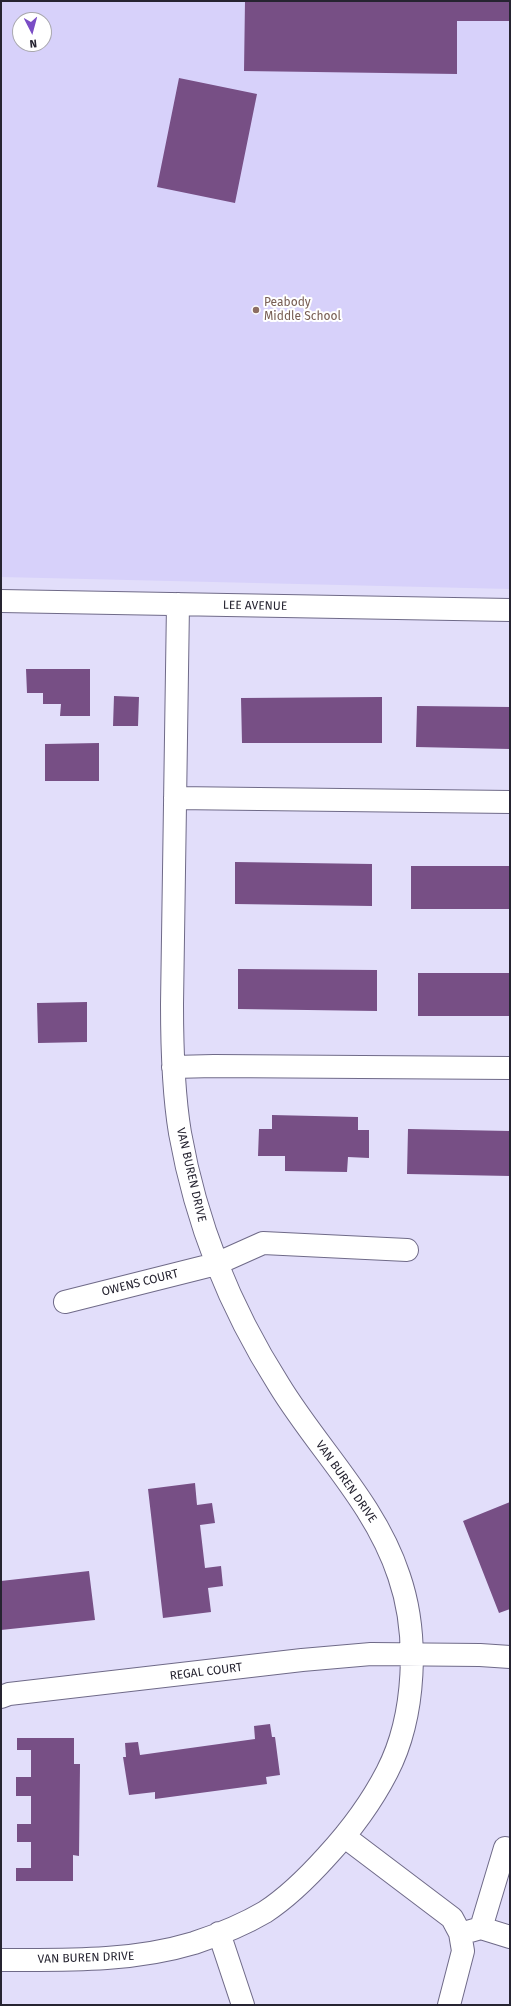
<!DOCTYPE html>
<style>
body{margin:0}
#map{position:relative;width:511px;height:2006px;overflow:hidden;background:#e2defa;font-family:"Fira Sans",sans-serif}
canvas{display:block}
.frame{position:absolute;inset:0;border:2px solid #262431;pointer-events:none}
.north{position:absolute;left:12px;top:12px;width:40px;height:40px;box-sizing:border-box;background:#fff;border:1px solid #a8a7ad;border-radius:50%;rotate:174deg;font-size:11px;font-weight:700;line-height:16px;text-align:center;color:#262431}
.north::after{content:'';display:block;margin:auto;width:14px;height:18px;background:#7a4dc5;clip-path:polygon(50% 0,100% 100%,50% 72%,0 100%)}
</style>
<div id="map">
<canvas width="511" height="2006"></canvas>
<div class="frame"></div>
<div class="north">N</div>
</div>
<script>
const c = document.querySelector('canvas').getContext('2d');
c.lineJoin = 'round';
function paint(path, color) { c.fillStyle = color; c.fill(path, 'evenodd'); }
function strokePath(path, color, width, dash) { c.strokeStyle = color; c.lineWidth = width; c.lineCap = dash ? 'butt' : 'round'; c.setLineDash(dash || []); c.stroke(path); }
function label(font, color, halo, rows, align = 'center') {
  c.font = font + ' "Fira Sans",sans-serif'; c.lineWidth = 4; c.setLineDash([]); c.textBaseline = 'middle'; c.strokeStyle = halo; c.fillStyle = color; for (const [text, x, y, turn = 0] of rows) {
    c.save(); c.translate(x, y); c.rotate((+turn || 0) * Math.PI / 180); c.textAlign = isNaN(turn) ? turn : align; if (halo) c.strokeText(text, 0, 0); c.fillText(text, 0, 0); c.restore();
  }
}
const built = new Path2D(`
 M 1,1 L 510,1 L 510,589 L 1,577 ZM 20,20 L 44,20 L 44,44 L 20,44 Z`);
const building = new Path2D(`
 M 245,1 L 510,1 L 510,21 L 457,21 L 457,74 L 244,71 Z
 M 179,78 L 257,94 L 235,203 L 157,187 Z
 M 26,669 L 90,669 L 90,716 L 60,716 L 61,704 L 43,704 L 43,693 L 27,693 Z
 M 114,696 L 139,697 L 138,726 L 113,726 Z
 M 382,697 L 382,743 L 242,743 L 241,698 Z
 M 417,706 L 510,707 L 510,749 L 416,747 Z
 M 99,743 L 99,781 L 45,781 L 45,744 Z
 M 235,862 L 372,864 L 372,906 L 235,904 Z
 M 411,866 L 510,866 L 510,909 L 411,909 Z
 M 238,969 L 377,970 L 377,1011 L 238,1009 Z
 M 418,973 L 510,973 L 510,1016 L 418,1016 Z
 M 87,1002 L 87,1042 L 38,1043 L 37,1003 Z
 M 272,1115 L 358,1117 L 358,1130 L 369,1130 L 369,1158 L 348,1157 L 347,1172 L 285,1171 L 285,1156 L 258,1156 L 259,1129 L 272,1129 Z
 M 408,1129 L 510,1131 L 510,1176 L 407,1174 Z
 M 195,1483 L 197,1505 L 212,1503 L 215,1523 L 200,1525 L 205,1568 L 221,1566 L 223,1586 L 208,1588 L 211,1612 L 163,1618 L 148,1489 Z
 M 510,1502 L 510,1609 L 499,1613 L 463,1521 Z
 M 89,1571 L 95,1620 L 1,1630 L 1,1581 Z
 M 270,1724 L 272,1737 L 275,1737 L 280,1775 L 266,1777 L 267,1784 L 155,1799 L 155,1792 L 129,1795 L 123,1757 L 126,1757 L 125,1743 L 138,1742 L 140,1755 L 255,1739 L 254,1726 Z
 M 17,1738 L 74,1738 L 74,1764 L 80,1764 L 79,1856 L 73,1855 L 73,1881 L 16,1881 L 16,1868 L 31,1868 L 31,1842 L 17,1842 L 17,1824 L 31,1824 L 31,1796 L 16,1796 L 16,1777 L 31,1777 L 31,1750 L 17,1750 Z`);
const minor = new Path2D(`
 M 1,601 L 510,610
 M 175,798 L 510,802
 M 173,1067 L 214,1066 L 510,1068
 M 65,1302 L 216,1264 L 263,1243 L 407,1250
 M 1,1697 L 9,1694 L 302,1660 L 371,1654 L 480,1655 L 510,1657
 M 345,1837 L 452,1918 L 460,1933 L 463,1951 L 449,2005
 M 481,1928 L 505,1848 L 510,1849
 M 467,1932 L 481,1928 L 510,1937
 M 219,1933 L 243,2005
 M 1,1960 C 66,1960 131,1962 194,1943 C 218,1935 243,1925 265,1912 C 288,1897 309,1876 327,1856 C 351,1830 371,1803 387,1772 C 416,1716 419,1634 399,1576 C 375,1503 318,1449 279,1385 C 230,1308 196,1223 180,1133 C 173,1091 172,1047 172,1004 L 178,604`);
const markers = [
 [256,310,4,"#8d6e63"]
];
const educationNames = [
 ["Peabody",264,303],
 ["Middle School",264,317]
];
const streetNames = [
 ["LEE AVENUE",255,606,1],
 ["VAN BUREN DRIVE",191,1175,77],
 ["OWENS COURT",140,1283,-14],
 ["VAN BUREN DRIVE",346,1482,55],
 ["REGAL COURT",206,1672,-7],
 ["VAN BUREN DRIVE",86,1958,-2]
];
paint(built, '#d7d1fa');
paint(building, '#774f85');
strokePath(minor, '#6f6a88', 24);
strokePath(minor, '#fff', 22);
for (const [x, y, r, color] of markers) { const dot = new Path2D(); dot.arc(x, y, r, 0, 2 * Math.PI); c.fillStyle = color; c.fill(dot); strokePath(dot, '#fff', 1.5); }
label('12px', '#785e54', '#fff', educationNames, 'left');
label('12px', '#262431', '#fff', streetNames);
</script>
